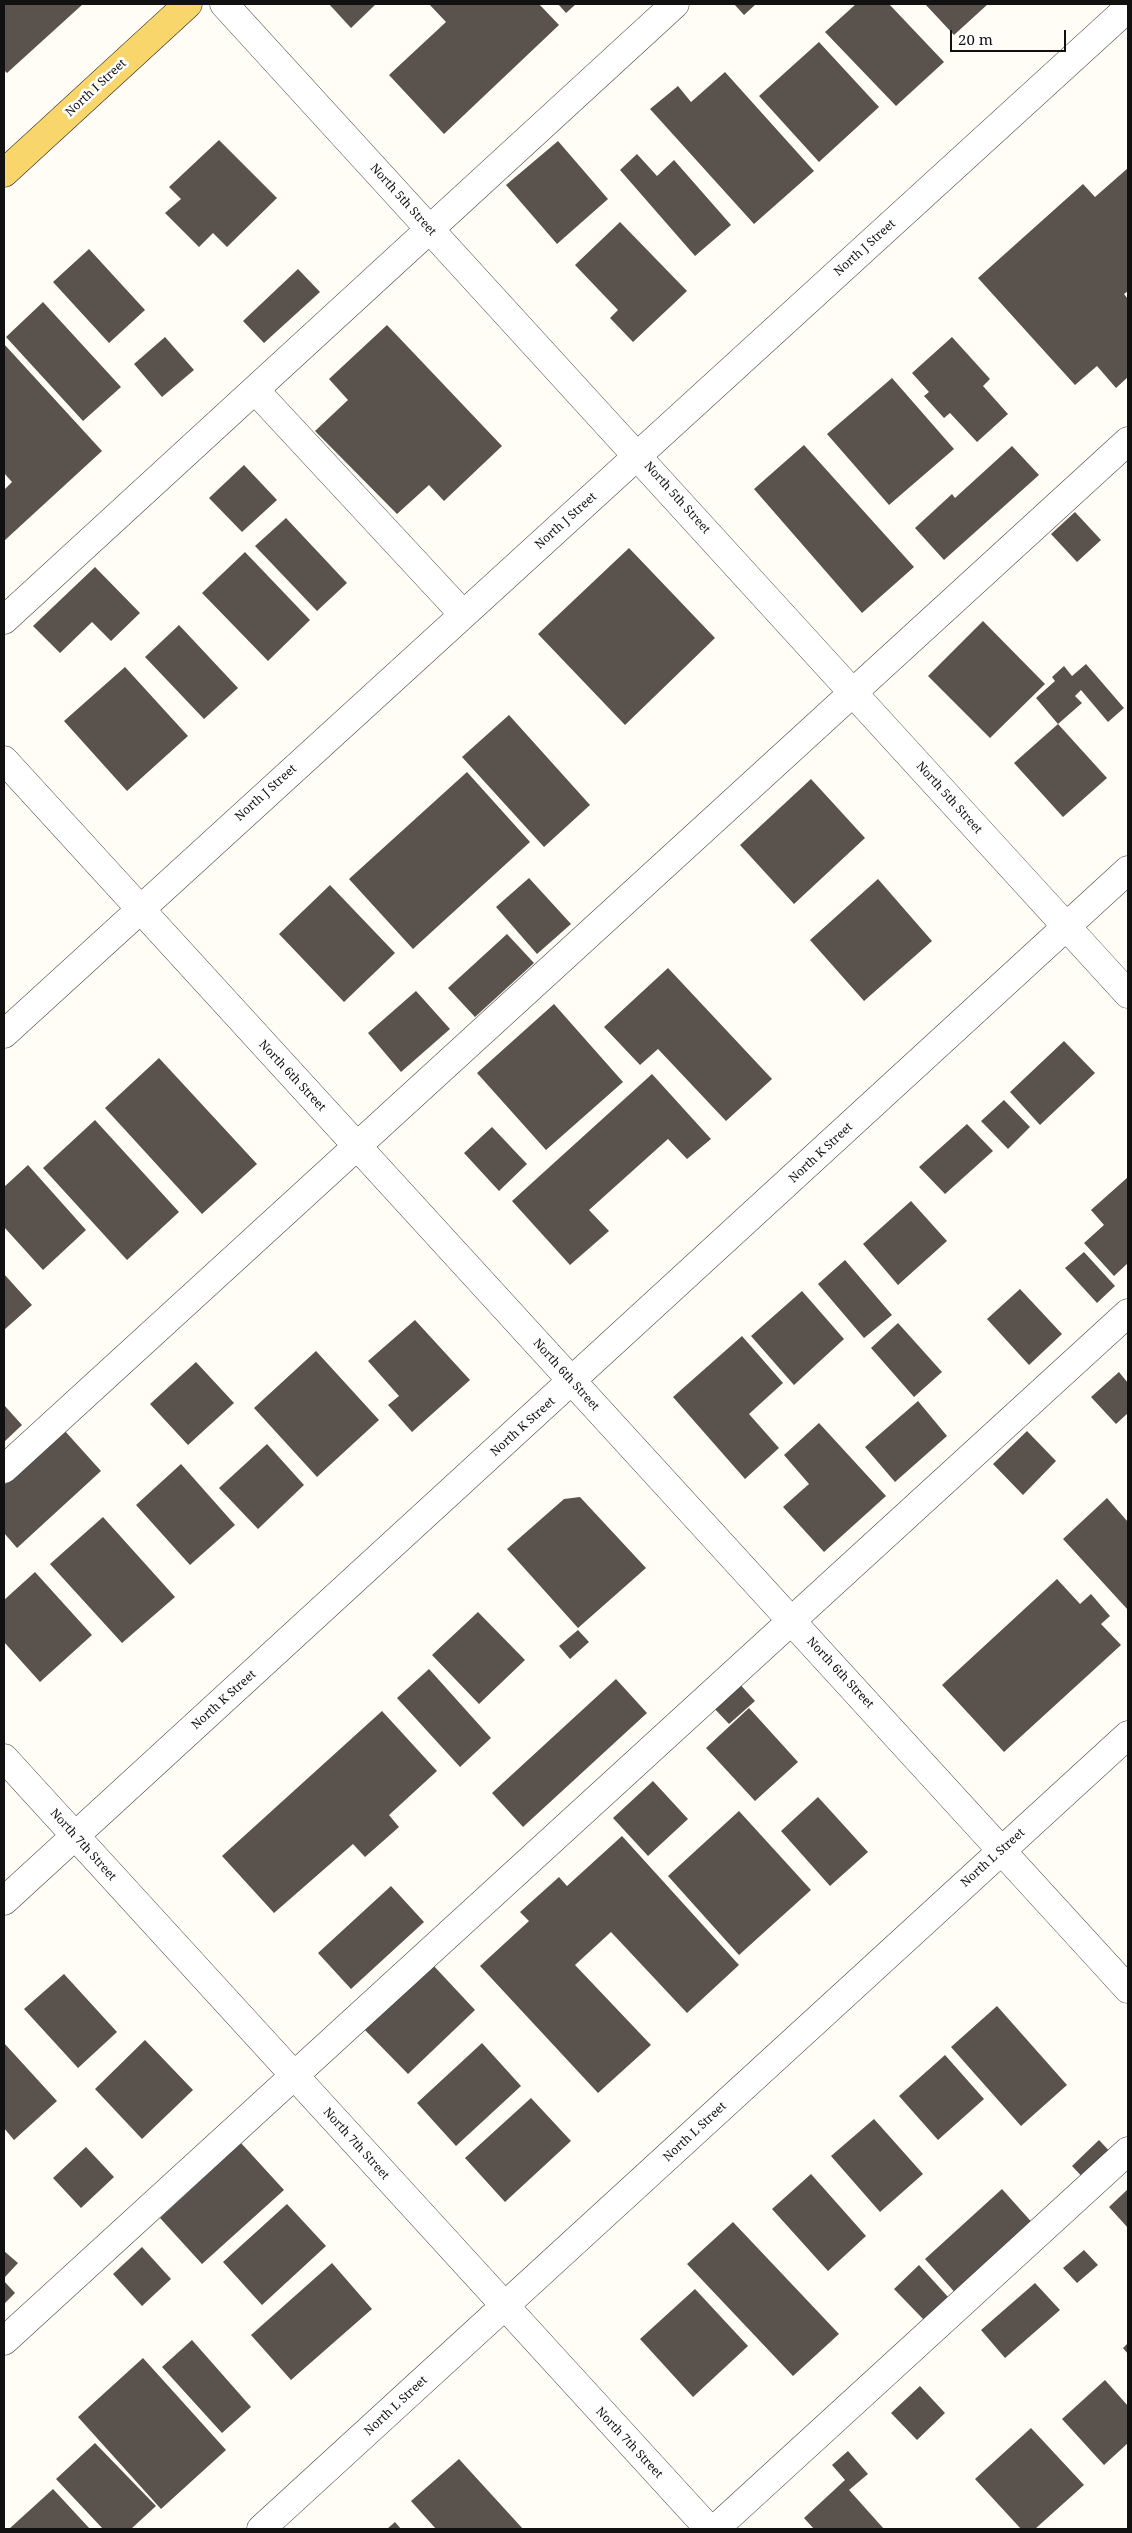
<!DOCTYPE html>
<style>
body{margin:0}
#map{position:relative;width:1132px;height:2533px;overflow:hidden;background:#fffdf5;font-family:"Noto Serif",serif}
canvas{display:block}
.frame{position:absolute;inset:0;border:5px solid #111;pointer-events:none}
.scale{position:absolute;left:950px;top:30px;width:116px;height:22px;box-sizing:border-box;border:2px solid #111;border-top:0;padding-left:6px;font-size:15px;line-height:18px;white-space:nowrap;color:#111;-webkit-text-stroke:4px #fff;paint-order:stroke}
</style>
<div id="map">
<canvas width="1132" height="2533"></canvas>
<div class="frame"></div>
<div class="scale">20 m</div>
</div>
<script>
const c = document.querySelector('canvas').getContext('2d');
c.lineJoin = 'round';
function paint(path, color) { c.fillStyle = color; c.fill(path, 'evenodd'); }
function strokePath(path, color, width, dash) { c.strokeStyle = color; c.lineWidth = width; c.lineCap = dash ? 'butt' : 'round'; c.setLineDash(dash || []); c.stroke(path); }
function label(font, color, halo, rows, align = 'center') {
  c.font = font + ' "Noto Serif",serif'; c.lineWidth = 5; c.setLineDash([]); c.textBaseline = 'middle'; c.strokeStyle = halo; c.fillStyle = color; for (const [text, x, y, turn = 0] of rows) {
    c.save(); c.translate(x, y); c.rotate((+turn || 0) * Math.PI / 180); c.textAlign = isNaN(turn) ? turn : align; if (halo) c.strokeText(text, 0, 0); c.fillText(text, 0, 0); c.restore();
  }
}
const building = new Path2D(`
 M 4,4 L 83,4 L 7,73 L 4,70 Z
 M 329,4 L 376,4 L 351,28 Z
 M 429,4 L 539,4 L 559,25 L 444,134 L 389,75 L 446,22 Z
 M 558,4 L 576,4 L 566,13 Z
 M 734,4 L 756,4 L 744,15 Z
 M 856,4 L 889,4 L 944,62 L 896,106 L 825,32 Z
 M 925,4 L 988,4 L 954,35 Z
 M 819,42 L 879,107 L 819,162 L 759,96 Z
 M 725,72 L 814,171 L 754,224 L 650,109 L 678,86 L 691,102 Z
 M 219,140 L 277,198 L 227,247 L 213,233 L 199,247 L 165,213 L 181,199 L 169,187 Z
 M 558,141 L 608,199 L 557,244 L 506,185 Z
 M 637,154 L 657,176 L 674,160 L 731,225 L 695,256 L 620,170 Z
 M 1128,168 L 1128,291 L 1124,294 L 1128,299 L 1128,377 L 1116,388 L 1097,366 L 1075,385 L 978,278 L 1083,184 L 1095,197 Z
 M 620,222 L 687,291 L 633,342 L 610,318 L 618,310 L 575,265 Z
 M 89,249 L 145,310 L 109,343 L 53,282 Z
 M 298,269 L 320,292 L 264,343 L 243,321 Z
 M 43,302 L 121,387 L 83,421 L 6,337 Z
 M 387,325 L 502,446 L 444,501 L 429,485 L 397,514 L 315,431 L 348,400 L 329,379 Z
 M 165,337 L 194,370 L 162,397 L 134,364 Z
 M 952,337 L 990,379 L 983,386 L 1008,414 L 977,442 L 950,413 L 944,418 L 924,396 L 929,392 L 912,373 Z
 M 4,344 L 102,451 L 4,541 L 4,490 L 12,482 L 4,473 Z
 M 892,378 L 954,449 L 889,505 L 827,434 Z
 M 804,445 L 914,567 L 862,613 L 754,489 Z
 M 1012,446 L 1039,475 L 944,560 L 915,528 L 952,494 L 955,498 Z
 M 244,465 L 277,500 L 242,532 L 209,498 Z
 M 1075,512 L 1101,540 L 1077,562 L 1051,534 Z
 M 286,518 L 347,583 L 317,611 L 255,546 Z
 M 629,548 L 715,638 L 625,725 L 538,634 Z
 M 245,552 L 310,620 L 268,661 L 202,593 Z
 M 95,567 L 140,613 L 111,641 L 92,622 L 60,653 L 33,626 Z
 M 983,621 L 1045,684 L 990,738 L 928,676 Z
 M 179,625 L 238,688 L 204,719 L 145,657 Z
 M 1086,664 L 1124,708 L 1108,722 L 1081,690 L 1075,696 L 1082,703 L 1058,724 L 1036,698 L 1055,681 L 1052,677 L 1064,666 L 1072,676 Z
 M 125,667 L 188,736 L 127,791 L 64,721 Z
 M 509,715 L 590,805 L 544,847 L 462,757 Z
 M 1058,724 L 1107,778 L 1063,817 L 1014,763 Z
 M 467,772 L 530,842 L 413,949 L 349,879 Z
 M 811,779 L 865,838 L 794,904 L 740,845 Z
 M 529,878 L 571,924 L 537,954 L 496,907 Z
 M 878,879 L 932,941 L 864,1001 L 810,940 Z
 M 330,885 L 395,953 L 344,1002 L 279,934 Z
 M 507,934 L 534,963 L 475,1017 L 448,988 Z
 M 668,968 L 772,1079 L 726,1121 L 658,1049 L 640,1065 L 604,1027 Z
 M 416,991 L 450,1029 L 401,1072 L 368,1033 Z
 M 554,1004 L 623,1082 L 546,1150 L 477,1073 Z
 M 1064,1041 L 1095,1073 L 1040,1125 L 1010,1092 Z
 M 159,1058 L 257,1164 L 202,1214 L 105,1108 Z
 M 652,1074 L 711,1139 L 687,1159 L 668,1139 L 589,1210 L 609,1231 L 570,1265 L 512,1201 Z
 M 1004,1100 L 1030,1127 L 1008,1149 L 981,1121 Z
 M 95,1120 L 179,1212 L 127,1260 L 43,1168 Z
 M 967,1124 L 993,1151 L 945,1194 L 919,1167 Z
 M 492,1127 L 527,1164 L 499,1191 L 464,1153 Z
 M 28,1165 L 86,1230 L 43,1270 L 4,1227 L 4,1187 Z
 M 1128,1177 L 1128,1263 L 1114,1276 L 1084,1243 L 1104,1225 L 1091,1210 Z
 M 911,1201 L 947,1241 L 898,1285 L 863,1244 Z
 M 1084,1252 L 1115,1286 L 1097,1303 L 1065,1268 Z
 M 845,1260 L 892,1315 L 864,1338 L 818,1284 Z
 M 4,1274 L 32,1305 L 4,1330 Z
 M 1020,1289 L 1062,1334 L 1029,1365 L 987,1319 Z
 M 802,1291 L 844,1339 L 794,1385 L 751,1336 Z
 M 415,1320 L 470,1380 L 412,1432 L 388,1405 L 399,1396 L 368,1361 Z
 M 898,1323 L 942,1372 L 914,1397 L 871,1348 Z
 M 742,1336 L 783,1383 L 749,1414 L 779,1448 L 745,1479 L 673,1397 Z
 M 316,1351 L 379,1420 L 317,1477 L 254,1408 Z
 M 196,1362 L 234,1403 L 188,1445 L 150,1404 Z
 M 1119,1372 L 1128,1383 L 1128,1413 L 1116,1424 L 1091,1397 Z
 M 918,1401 L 947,1436 L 895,1482 L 865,1447 Z
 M 4,1405 L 22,1425 L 4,1442 Z
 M 819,1423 L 886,1496 L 824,1552 L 783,1507 L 809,1484 L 784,1455 Z
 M 64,1430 L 101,1471 L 17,1548 L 4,1533 L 4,1485 Z
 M 1027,1431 L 1056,1461 L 1023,1495 L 993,1464 Z
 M 267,1444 L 304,1485 L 258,1529 L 219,1488 Z
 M 181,1464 L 235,1525 L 190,1565 L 136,1505 Z
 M 580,1497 L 646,1568 L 578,1628 L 507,1549 L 564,1499 Z
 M 1107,1498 L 1128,1522 L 1128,1610 L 1063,1539 Z
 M 103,1517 L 175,1597 L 122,1643 L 50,1564 Z
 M 35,1572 L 92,1635 L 40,1682 L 4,1642 L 4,1600 Z
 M 1057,1579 L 1080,1604 L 1091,1594 L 1110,1616 L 1101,1624 L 1121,1645 L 1004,1752 L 942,1685 Z
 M 478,1612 L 525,1660 L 479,1704 L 432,1655 Z
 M 578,1630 L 589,1642 L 570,1659 L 559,1646 Z
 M 429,1669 L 491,1738 L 460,1767 L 397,1698 Z
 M 616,1679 L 647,1713 L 523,1827 L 492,1793 Z
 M 737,1681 L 755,1701 L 729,1724 L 711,1705 Z
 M 749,1708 L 798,1762 L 755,1801 L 706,1748 Z
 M 382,1711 L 437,1771 L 389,1815 L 399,1827 L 365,1857 L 353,1844 L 274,1913 L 222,1856 Z
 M 653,1781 L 688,1819 L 648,1856 L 613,1818 Z
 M 818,1797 L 868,1852 L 830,1886 L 781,1831 Z
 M 739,1811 L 811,1890 L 739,1955 L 668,1876 Z
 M 622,1836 L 739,1965 L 687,2013 L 611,1932 L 575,1965 L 651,2045 L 598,2093 L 480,1966 L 529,1921 L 520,1912 L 559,1877 L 567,1886 Z
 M 391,1886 L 424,1922 L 351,1989 L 318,1953 Z
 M 432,1964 L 475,2010 L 408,2074 L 364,2029 Z
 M 64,1974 L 117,2032 L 78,2068 L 24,2009 Z
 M 997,2006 L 1067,2085 L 1021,2126 L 951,2047 Z
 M 145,2040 L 193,2090 L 142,2139 L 95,2089 Z
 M 4,2043 L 57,2101 L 14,2140 L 4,2128 Z
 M 482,2043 L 521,2086 L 456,2146 L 417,2103 Z
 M 945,2055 L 984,2099 L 938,2140 L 899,2096 Z
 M 531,2098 L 571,2141 L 505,2202 L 465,2158 Z
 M 874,2119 L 923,2174 L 880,2212 L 831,2156 Z
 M 1099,2140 L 1114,2156 L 1087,2182 L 1072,2166 Z
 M 241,2143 L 284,2190 L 202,2264 L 160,2218 Z
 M 86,2147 L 114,2177 L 81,2208 L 53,2178 Z
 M 811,2174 L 866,2236 L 828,2271 L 772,2209 Z
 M 1002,2189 L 1036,2227 L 959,2297 L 925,2259 Z
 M 1128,2189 L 1128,2228 L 1109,2207 Z
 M 287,2204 L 326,2246 L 262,2305 L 223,2262 Z
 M 733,2222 L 839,2334 L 793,2376 L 687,2264 Z
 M 142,2247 L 171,2279 L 142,2306 L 113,2274 Z
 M 1084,2250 L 1098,2265 L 1077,2283 L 1063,2268 Z
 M 4,2251 L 18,2263 L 5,2277 L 4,2276 Z
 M 332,2263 L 372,2309 L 291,2380 L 251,2335 Z
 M 919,2265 L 949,2298 L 925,2321 L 894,2289 Z
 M 4,2281 L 15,2293 L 4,2304 Z
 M 1035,2283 L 1060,2310 L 1005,2358 L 981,2330 Z
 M 695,2289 L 748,2346 L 693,2397 L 640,2339 Z
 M 192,2340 L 251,2407 L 222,2433 L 162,2367 Z
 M 1128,2343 L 1128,2354 L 1123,2348 Z
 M 143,2358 L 226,2450 L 161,2509 L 78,2417 Z
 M 1105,2380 L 1128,2406 L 1128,2443 L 1104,2465 L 1062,2419 Z
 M 920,2386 L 945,2413 L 917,2440 L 891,2413 Z
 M 1031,2428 L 1084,2485 L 1035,2529 L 1021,2529 L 975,2479 Z
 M 95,2443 L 156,2506 L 131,2529 L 103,2529 L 56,2479 Z
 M 848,2451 L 868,2474 L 849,2490 L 884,2529 L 814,2529 L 804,2518 L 845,2480 L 832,2465 Z
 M 459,2459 L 523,2529 L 436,2529 L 411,2501 Z
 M 53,2489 L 90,2529 L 9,2529 Z
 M 395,2522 L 401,2529 L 387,2529 Z`);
const minor = new Path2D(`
 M 224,4 L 1128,994
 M 255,390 L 463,614
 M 4,620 L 675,4
 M 4,760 L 1128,1989
 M 4,1034 L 1128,8
 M 4,1469 L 1128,441
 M 4,1758 L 709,2529
 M 4,1901 L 1128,870
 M 4,2341 L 1128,1313
 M 261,2529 L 1128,1735
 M 715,2529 L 1128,2151`);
const major = new Path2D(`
 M 4,173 L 188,4`);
const streetNames = [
 ["North I Street",96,88,-43],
 ["North 5th Street",403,200,48],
 ["North J Street",865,248,-42],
 ["North 5th Street",677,498,48],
 ["North J Street",566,521,-42],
 ["North J Street",266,793,-42],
 ["North 5th Street",949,798,48],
 ["North 6th Street",292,1076,47],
 ["North K Street",821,1153,-43],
 ["North 6th Street",566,1375,48],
 ["North K Street",523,1427,-42],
 ["North 6th Street",840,1673,47],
 ["North K Street",224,1700,-42],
 ["North 7th Street",83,1845,48],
 ["North L Street",993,1858,-42],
 ["North L Street",695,2132,-43],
 ["North 7th Street",356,2144,48],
 ["North L Street",396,2406,-43],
 ["North 7th Street",629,2443,47]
];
paint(building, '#5a524d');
strokePath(minor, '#444', 29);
strokePath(major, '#222', 29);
strokePath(minor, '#fff', 28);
strokePath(major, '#f9d66b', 28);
label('12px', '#111', '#fff', streetNames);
</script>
